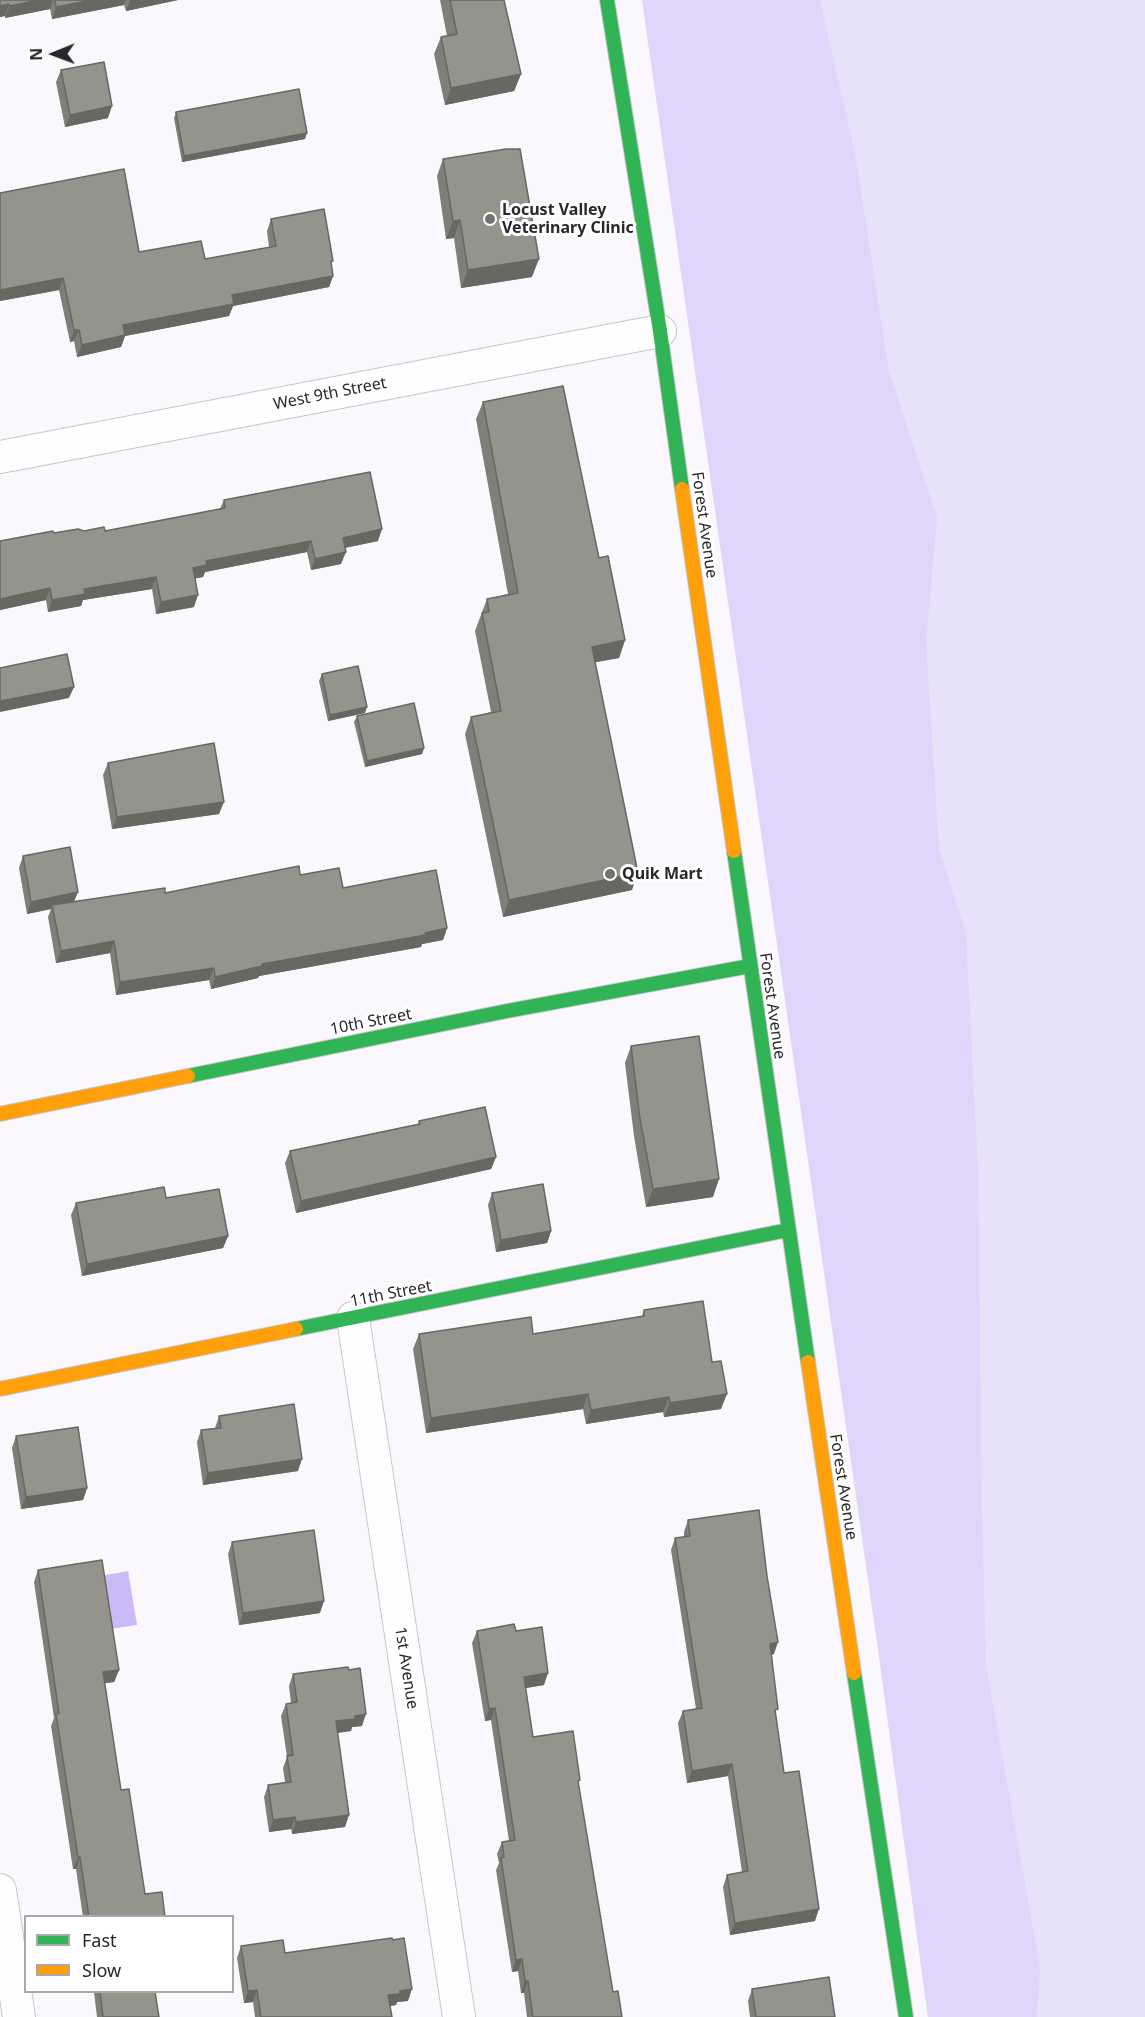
<!DOCTYPE html>
<style>
body{margin:0}
#map{position:relative;width:1145px;height:2017px;overflow:hidden;background:#faf8fc;font-family:"Noto Sans",sans-serif}
canvas{display:block}
.legend{position:absolute;left:24px;top:1915px;width:210px;height:78px;box-sizing:border-box;background:#fff;border:2px solid #a9a9aa;margin:0;padding:8px 10px;list-style:none;font-size:18px;color:#28282a}
.legend li{display:flex;align-items:center;gap:12px;height:30px}
.legend b{width:30px;border:2px solid #a9a9aa}
.north{position:absolute;left:24px;top:24px;width:60px;height:60px;-webkit-text-stroke:4px #fff;paint-order:stroke;rotate:269deg;font-size:16px;font-weight:700;line-height:24px;text-align:center;color:#28282a}
.north::after{content:'';display:block;margin:auto;width:21px;height:27px;background:#28282a;clip-path:polygon(50% 0,100% 100%,50% 72%,0 100%)}
</style>
<div id="map">
<canvas width="1145" height="2017"></canvas>
<ul class="legend">
<li><b style="height:8px;background:#30b455"></b>Fast</li>
<li><b style="height:8px;background:#ff9f0a"></b>Slow</li>
</ul>
<div class="north">N</div>
</div>
<script>
const c = document.querySelector('canvas').getContext('2d');
c.lineJoin = 'round';
function paint(path, color) { c.fillStyle = color; c.fill(path, 'evenodd'); }
function strokePath(path, color, width, dash) { c.strokeStyle = color; c.lineWidth = width; c.lineCap = dash ? 'butt' : 'round'; c.setLineDash(dash || []); c.stroke(path); }
function label(font, color, halo, rows, align = 'center') {
  c.font = font + ' "Noto Sans",sans-serif'; c.lineWidth = 6; c.setLineDash([]); c.textBaseline = 'middle'; c.strokeStyle = halo; c.fillStyle = color; for (const [text, x, y, turn = 0] of rows) {
    c.save(); c.translate(x, y); c.rotate((+turn || 0) * Math.PI / 180); c.textAlign = isNaN(turn) ? turn : align; if (halo) c.strokeText(text, 0, 0); c.fillText(text, 0, 0); c.restore();
  }
}
const green = new Path2D(`
 M 642,0 L 1145,0 L 1145,2017 L 928,2017 L 878,1649 Z`);
const forest = new Path2D(`
 M 642,0 L 820,0 L 856,159 L 889,372 L 937,518 L 926,642 L 939,849 L 966,934 L 978,1172 L 982,1512 L 986,1665 L 1040,1968 L 1037,2017 L 928,2017 L 878,1649 Z`);
const water = new Path2D(`
 M 128,1571 L 137,1625 L 110,1629 L 101,1576 Z`);
const street = new Path2D(`
 M 0,457 L 660,331
 M 353,1318 L 459,2017
 M 0,1890 L 19,2017`);
const fast = new Path2D(`
 M 607,0 L 660,331 L 682,489
 M 734,851 L 808,1362
 M 188,1076 L 507,1011 L 750,966
 M 296,1329 L 788,1230
 M 854,1673 L 906,2017`);
const slow = new Path2D(`
 M 682,489 L 734,851
 M 0,1114 L 188,1076
 M 808,1362 L 854,1673
 M 0,1389 L 296,1329`);
const wall = new Path2D(`
 M 0,0 L 178,0 L 126,11 L 124,5 L 52,19 L 50,9 L 5,18 L 5,16 L 0,17 Z
 M 440,0 L 504,0 L 521,74 L 514,91 L 445,105 L 434,54 L 441,37 L 447,36 Z
 M 61,70 L 108,118 L 65,127 L 56,82 Z
 M 176,112 L 305,139 L 182,162 L 174,118 Z
 M 443,159 L 532,277 L 461,288 L 454,238 L 446,239 L 437,176 Z
 M 271,219 L 331,266 L 333,276 L 329,287 L 233,306 L 229,316 L 125,336 L 121,347 L 77,357 L 74,341 L 70,342 L 59,290 L 0,301 L 139,252 L 205,259 L 269,247 L 267,231 Z
 M 483,402 L 599,558 L 625,640 L 619,658 L 595,662 L 632,890 L 503,917 L 465,734 L 471,717 L 491,712 L 475,631 L 487,599 L 508,594 L 476,419 Z
 M 224,500 L 378,541 L 345,548 L 341,564 L 311,570 L 307,552 L 205,572 L 203,577 L 195,578 L 194,607 L 156,614 L 152,589 L 83,600 L 81,606 L 48,612 L 46,600 L 0,610 L 0,541 L 54,533 L 84,531 L 105,531 L 220,509 Z
 M 322,674 L 365,713 L 328,721 L 319,681 Z
 M 357,716 L 424,748 L 422,754 L 365,767 L 354,722 Z
 M 108,763 L 219,814 L 112,829 L 103,775 Z
 M 23,856 L 78,892 L 74,901 L 165,893 L 300,875 L 343,888 L 447,928 L 443,940 L 422,944 L 421,947 L 259,976 L 258,978 L 211,989 L 209,980 L 116,995 L 110,953 L 56,963 L 48,917 L 51,909 L 27,914 L 19,868 Z
 M 631,1046 L 713,1197 L 646,1207 L 634,1136 L 625,1063 Z
 M 419,1121 L 496,1157 L 491,1169 L 296,1213 L 285,1163 L 290,1151 L 418,1124 Z
 M 492,1193 L 551,1231 L 547,1243 L 496,1252 L 488,1205 Z
 M 166,1198 L 228,1236 L 223,1248 L 82,1276 L 71,1215 L 76,1203 Z
 M 644,1310 L 712,1362 L 721,1409 L 664,1417 L 663,1412 L 586,1424 L 583,1409 L 426,1433 L 413,1349 L 419,1334 L 533,1334 L 642,1316 Z
 M 219,1416 L 298,1471 L 203,1485 L 197,1442 L 201,1430 L 215,1428 Z
 M 16,1436 L 87,1488 L 83,1500 L 21,1509 L 12,1448 Z
 M 688,1520 L 774,1654 L 772,1655 L 776,1715 L 784,1773 L 815,1921 L 730,1935 L 723,1887 L 727,1875 L 742,1872 L 728,1776 L 687,1783 L 678,1723 L 683,1711 L 696,1709 L 671,1550 L 675,1538 L 684,1537 L 684,1532 Z
 M 232,1542 L 320,1613 L 239,1625 L 228,1554 Z
 M 38,1570 L 119,1670 L 114,1682 L 105,1683 L 121,1790 L 145,1894 L 165,1917 L 83,1917 L 76,1869 L 73,1869 L 51,1726 L 54,1718 L 34,1582 Z
 M 477,1631 L 516,1631 L 544,1685 L 526,1688 L 533,1737 L 578,1785 L 613,1992 L 622,2017 L 527,2017 L 524,1993 L 521,1993 L 518,1971 L 512,1972 L 496,1870 L 499,1863 L 497,1854 L 502,1842 L 509,1841 L 491,1720 L 485,1721 L 472,1643 Z
 M 293,1674 L 362,1726 L 352,1727 L 351,1731 L 338,1733 L 345,1827 L 292,1834 L 291,1829 L 269,1832 L 264,1797 L 268,1785 L 285,1782 L 283,1768 L 287,1757 L 281,1716 L 286,1704 L 291,1703 L 289,1686 Z
 M 241,1946 L 285,1953 L 408,2001 L 397,2002 L 396,2005 L 390,2006 L 392,2017 L 255,2017 L 253,2002 L 244,2003 L 237,1958 Z
 M 752,1989 L 835,2017 L 750,2017 L 748,2001 Z
 M 94,1992 L 155,1992 L 159,2017 L 97,2017 Z`);
const shadedWall = new Path2D(`
 M 39,0 L 53,0 L 50,9 L 5,18 L 10,6 Z
 M 92,0 L 126,0 L 124,5 L 52,19 L 56,7 Z
 M 130,0 L 178,0 L 126,11 Z
 M 9,4 L 5,16 L 0,17 L 0,6 Z
 M 521,74 L 514,91 L 445,105 L 451,88 Z
 M 112,106 L 108,118 L 65,127 L 70,115 Z
 M 307,133 L 305,139 L 182,162 L 184,156 Z
 M 460,220 L 454,238 L 446,239 L 453,221 Z
 M 539,259 L 532,277 L 461,288 L 468,270 Z
 M 333,276 L 329,287 L 233,306 L 229,316 L 125,336 L 121,347 L 77,357 L 82,345 L 123,325 L 232,295 Z
 M 63,278 L 59,290 L 0,301 L 0,290 Z
 M 74,330 L 79,330 L 74,341 L 70,342 Z
 M 382,529 L 378,541 L 339,549 L 343,538 Z
 M 311,541 L 307,552 L 205,572 L 203,577 L 189,580 L 193,568 L 206,561 Z
 M 346,552 L 341,564 L 311,570 L 315,559 Z
 M 156,577 L 152,589 L 83,600 L 81,606 L 48,612 L 52,600 L 84,589 Z
 M 50,588 L 46,600 L 0,610 L 0,599 Z
 M 198,595 L 194,607 L 156,614 L 161,602 Z
 M 625,640 L 619,658 L 586,664 L 592,647 Z
 M 74,687 L 69,698 L 0,712 L 0,701 Z
 M 367,707 L 365,713 L 328,721 L 330,715 Z
 M 424,748 L 422,754 L 365,767 L 367,761 Z
 M 224,802 L 219,814 L 112,829 L 117,817 Z
 M 638,873 L 632,890 L 503,917 L 509,900 Z
 M 78,892 L 73,904 L 52,905 L 51,909 L 27,914 L 31,902 Z
 M 447,928 L 443,940 L 422,944 L 421,947 L 259,976 L 258,978 L 211,989 L 215,977 L 262,964 Z
 M 114,941 L 110,953 L 56,963 L 61,951 Z
 M 214,968 L 209,980 L 116,995 L 120,982 Z
 M 496,1157 L 491,1169 L 296,1213 L 301,1201 Z
 M 719,1179 L 713,1197 L 646,1207 L 653,1189 Z
 M 551,1231 L 547,1243 L 496,1252 L 501,1240 Z
 M 228,1236 L 223,1248 L 82,1276 L 87,1264 Z
 M 588,1394 L 583,1409 L 426,1433 L 431,1418 Z
 M 727,1394 L 721,1409 L 664,1417 L 670,1403 Z
 M 669,1397 L 663,1412 L 586,1424 L 591,1410 Z
 M 302,1459 L 298,1471 L 203,1485 L 208,1473 Z
 M 87,1488 L 83,1500 L 21,1509 L 26,1497 Z
 M 324,1601 L 320,1613 L 239,1625 L 243,1613 Z
 M 778,1642 L 774,1654 L 766,1656 L 770,1644 Z
 M 119,1670 L 114,1682 L 98,1684 L 103,1672 Z
 M 548,1673 L 544,1685 L 520,1689 L 524,1677 Z
 M 495,1708 L 491,1720 L 485,1721 L 489,1709 Z
 M 366,1714 L 362,1726 L 352,1727 L 351,1731 L 332,1733 L 336,1721 L 355,1716 Z
 M 732,1764 L 728,1776 L 687,1783 L 692,1771 Z
 M 349,1815 L 345,1827 L 292,1834 L 296,1822 Z
 M 295,1817 L 291,1829 L 269,1832 L 273,1820 Z
 M 78,1857 L 80,1857 L 76,1869 L 73,1869 Z
 M 819,1909 L 815,1921 L 730,1935 L 735,1923 Z
 M 522,1959 L 518,1971 L 512,1972 L 516,1960 Z
 M 525,1981 L 528,1981 L 524,1993 L 521,1993 Z
 M 412,1989 L 408,2001 L 397,2002 L 396,2005 L 384,2007 L 388,1995 L 400,1991 Z
 M 257,1990 L 253,2002 L 244,2003 L 248,1991 Z`);
const building = new Path2D(`
 M 0,0 L 39,0 L 10,6 L 9,4 L 0,6 Z
 M 55,0 L 92,0 L 56,7 Z
 M 450,0 L 504,0 L 521,74 L 451,88 L 441,37 L 457,34 Z
 M 104,62 L 112,106 L 70,115 L 61,70 Z
 M 299,89 L 307,133 L 184,156 L 176,112 Z
 M 506,149 L 520,149 L 539,259 L 468,270 L 460,220 L 453,221 L 443,159 Z
 M 124,169 L 139,252 L 201,241 L 205,259 L 276,246 L 271,219 L 324,209 L 333,261 L 331,261 L 333,276 L 232,295 L 234,304 L 123,325 L 125,335 L 82,345 L 79,330 L 74,330 L 63,278 L 0,290 L 0,193 Z
 M 563,386 L 599,558 L 608,556 L 625,640 L 592,647 L 638,873 L 509,900 L 471,717 L 501,711 L 482,613 L 489,612 L 487,599 L 518,593 L 483,402 Z
 M 370,472 L 382,529 L 343,538 L 346,552 L 315,559 L 311,541 L 206,561 L 207,565 L 193,568 L 198,595 L 161,602 L 156,577 L 84,589 L 85,594 L 52,600 L 50,588 L 0,599 L 0,541 L 53,531 L 54,533 L 78,529 L 84,531 L 104,527 L 105,531 L 225,508 L 224,500 Z
 M 67,654 L 74,687 L 0,701 L 0,668 Z
 M 358,666 L 367,707 L 330,715 L 322,674 Z
 M 414,703 L 424,748 L 367,761 L 357,716 Z
 M 214,743 L 224,802 L 117,817 L 108,763 Z
 M 70,847 L 78,892 L 31,902 L 23,856 Z
 M 299,866 L 300,875 L 339,868 L 343,888 L 436,870 L 447,928 L 425,933 L 426,935 L 262,964 L 262,966 L 215,977 L 214,968 L 120,982 L 114,941 L 61,951 L 52,905 L 165,888 L 165,893 Z
 M 699,1036 L 719,1179 L 653,1189 L 640,1119 L 631,1046 Z
 M 485,1107 L 496,1157 L 301,1201 L 290,1151 L 420,1124 L 419,1121 Z
 M 543,1184 L 551,1231 L 501,1240 L 492,1193 Z
 M 164,1187 L 166,1198 L 219,1189 L 228,1236 L 87,1264 L 76,1203 Z
 M 703,1301 L 712,1362 L 721,1361 L 727,1394 L 670,1403 L 669,1397 L 591,1410 L 588,1394 L 431,1418 L 419,1334 L 531,1317 L 533,1334 L 644,1316 L 644,1310 Z
 M 294,1404 L 302,1459 L 208,1473 L 201,1430 L 221,1428 L 219,1416 Z
 M 78,1427 L 87,1488 L 26,1497 L 16,1436 Z
 M 759,1510 L 767,1576 L 778,1642 L 770,1644 L 778,1709 L 775,1710 L 784,1773 L 799,1771 L 819,1909 L 735,1923 L 727,1875 L 748,1871 L 732,1764 L 692,1771 L 683,1711 L 702,1708 L 675,1538 L 690,1536 L 688,1520 Z
 M 314,1530 L 324,1601 L 243,1613 L 232,1542 Z
 M 102,1560 L 119,1670 L 103,1672 L 121,1790 L 129,1789 L 145,1894 L 162,1892 L 165,1917 L 89,1917 L 80,1857 L 78,1857 L 56,1714 L 59,1713 L 38,1570 Z
 M 514,1624 L 516,1631 L 542,1627 L 548,1673 L 524,1677 L 533,1737 L 573,1731 L 580,1780 L 578,1781 L 613,1992 L 618,1991 L 622,2017 L 533,2017 L 528,1981 L 525,1981 L 522,1959 L 516,1960 L 501,1858 L 504,1857 L 502,1842 L 515,1840 L 495,1708 L 489,1709 L 477,1631 Z
 M 348,1667 L 349,1670 L 360,1668 L 366,1714 L 355,1716 L 355,1719 L 336,1721 L 349,1815 L 296,1822 L 295,1817 L 273,1820 L 268,1785 L 291,1782 L 287,1756 L 293,1755 L 286,1704 L 297,1702 L 293,1674 Z
 M 392,1938 L 393,1940 L 404,1938 L 412,1989 L 400,1991 L 400,1994 L 388,1995 L 392,2017 L 261,2017 L 257,1990 L 248,1991 L 241,1946 L 283,1940 L 285,1953 Z
 M 829,1977 L 835,2017 L 756,2017 L 752,1989 Z
 M 100,1992 L 155,1992 L 159,2017 L 103,2017 Z`);
const markers = [
 [490,219,6,"#727174"],
 [610,874,6,"#727174"]
];
const poiNames = [
 ["Locust Valley",502,210],
 ["Veterinary Clinic",502,228],
 ["Quik Mart",622,874]
];
const streetNames = [
 ["West 9th Street",330,394,-11],
 ["Forest Avenue",704,525,82],
 ["Forest Avenue",772,1006,82],
 ["10th Street",371,1022,-11],
 ["11th Street",391,1294,-11],
 ["Forest Avenue",843,1487,81],
 ["1st Avenue",406,1668,81]
];
paint(green, '#e7e1f9');
paint(forest, '#e0d5fd');
paint(water, '#cbbaf6');
strokePath(street, '#c7c6c8', 34);
strokePath(fast, '#c7c6c8', 16);
strokePath(slow, '#c7c6c8', 16);
strokePath(street, '#fefeff', 32);
strokePath(fast, '#30b455', 14);
strokePath(slow, '#ff9f0a', 14);
paint(wall, '#7f7e78');
paint(shadedWall, '#686762');
paint(building, '#94938c');
strokePath(building, '#686762', 1.5);
for (const [x, y, r, color] of markers) { const dot = new Path2D(); dot.arc(x, y, r, 0, 2 * Math.PI); c.fillStyle = color; c.fill(dot); strokePath(dot, '#fff', 2); }
label('bold 16px', '#28282a', '#fff', poiNames, 'left');
label('16px', '#28282a', '#fff', streetNames);
</script>
